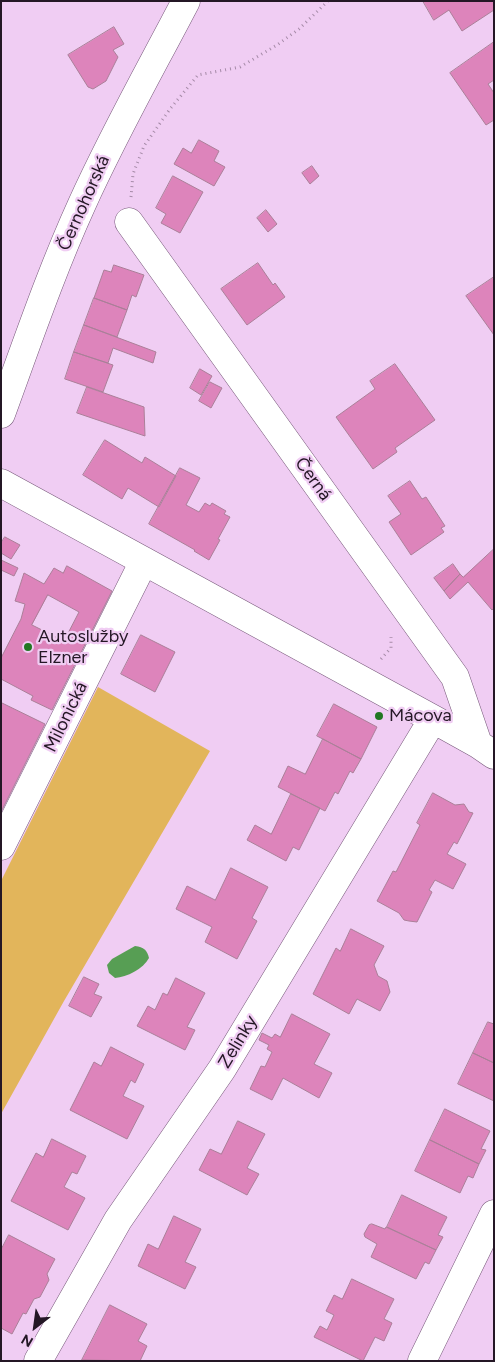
<!DOCTYPE html>
<meta charset="utf-8">
<style>
body{margin:0}
#map{position:relative;width:495px;height:1362px;overflow:hidden;background:#f0cdf3;font-family:Figtree,sans-serif}
canvas{display:block}
.frame{position:absolute;inset:0;border:2px solid #241725;pointer-events:none}
.north{position:absolute;left:10px;top:1302px;width:50px;height:50px;-webkit-text-stroke:4px #f0cdf3;paint-order:stroke;rotate:210deg;font-size:14px;font-weight:700;line-height:20px;text-align:center;color:#241725}
.north::after{content:'';display:block;margin:auto;width:18px;height:22px;background:#241725;clip-path:polygon(50% 0,100% 100%,50% 72%,0 100%)}
</style>
<div id="map">
<canvas width="495" height="1362"></canvas>
<div class="frame"></div>
<div class="north">N</div>
</div>
<script>
const c = document.querySelector('canvas').getContext('2d');
c.lineJoin = 'round';
function paint(path, color) { c.fillStyle = color; c.fill(path, 'evenodd'); }
function strokePath(path, color, width, dash) { c.strokeStyle = color; c.lineWidth = width; c.lineCap = dash ? 'butt' : 'round'; c.setLineDash(dash || []); c.stroke(path); }
function label(font, color, halo, rows, align = 'center') {
  c.font = font + ' Figtree,sans-serif'; c.lineWidth = 4.5; c.setLineDash([]); c.textBaseline = 'middle'; c.strokeStyle = halo; c.fillStyle = color; for (const [text, x, y, turn = 0] of rows) {
    c.save(); c.translate(x, y); c.rotate((+turn || 0) * Math.PI / 180); c.textAlign = isNaN(turn) ? turn : align; if (halo) c.strokeText(text, 0, 0); c.fillText(text, 0, 0); c.restore();
  }
}
const green = new Path2D(`
 M 98,687 L 210,751 L 64,1001 L 1,1114 L 1,881 Z`);
const water = new Path2D(`
 M 135,946 C 144,947 147,950 149,958 C 143,969 127,977 115,978 L 109,973 L 107,965 L 112,959 Z`);
const building = new Path2D(`
 M 423,1 L 494,1 L 494,10 L 462,31 L 449,10 L 434,20 Z
 M 114,27 L 124,44 L 113,50 L 118,57 L 106,81 L 93,89 L 88,87 L 68,55 Z
 M 494,42 L 494,80 L 488,84 L 494,93 L 494,120 L 486,125 L 450,73 Z
 M 199,140 L 219,151 L 214,161 L 225,167 L 214,186 L 174,164 L 183,148 L 191,153 Z
 M 312,166 L 319,176 L 310,184 L 302,173 Z
 M 173,176 L 203,192 L 180,233 L 161,223 L 166,214 L 156,208 Z
 M 266,210 L 277,224 L 268,232 L 257,218 Z
 M 258,263 L 273,285 L 275,283 L 285,297 L 247,325 L 221,289 Z
 M 114,265 L 144,275 L 136,297 L 132,295 L 127,310 L 94,298 L 104,270 L 111,272 Z
 M 494,277 L 494,335 L 466,296 Z
 M 94,298 L 127,310 L 117,337 L 84,325 Z
 M 84,325 L 156,352 L 153,363 L 113,348 L 108,363 L 74,352 Z
 M 74,352 L 113,365 L 103,392 L 65,379 Z
 M 395,364 L 435,420 L 395,448 L 397,452 L 373,469 L 336,417 L 375,389 L 370,381 Z
 M 200,369 L 212,376 L 201,395 L 190,388 Z
 M 210,382 L 222,388 L 211,408 L 199,401 Z
 M 87,387 L 144,407 L 145,436 L 77,413 Z
 M 105,440 L 142,463 L 145,457 L 176,476 L 159,507 L 128,488 L 122,499 L 83,475 Z
 M 180,468 L 200,478 L 186,505 L 199,512 L 205,503 L 210,506 L 212,503 L 226,511 L 224,514 L 230,517 L 218,539 L 220,540 L 209,560 L 194,551 L 195,550 L 149,524 Z
 M 410,481 L 422,499 L 426,497 L 445,526 L 441,528 L 444,532 L 411,555 L 389,522 L 401,514 L 388,496 Z
 M 5,537 L 20,545 L 11,559 L 1,553 L 1,543 Z
 M 494,549 L 494,608 L 492,610 L 468,582 L 450,599 L 444,591 L 460,574 L 463,577 Z
 M 1,560 L 18,568 L 14,576 L 1,570 Z
 M 453,564 L 460,574 L 444,591 L 434,578 Z
 M 67,566 L 112,591 L 52,710 L 31,700 L 33,696 L 1,679 L 1,658 L 21,619 L 25,604 L 15,601 L 24,573 L 44,584 L 54,568 L 63,573 ZM 48,595 L 79,612 L 64,641 L 32,625 Z
 M 141,635 L 175,652 L 155,692 L 121,674 Z
 M 2,703 L 45,724 L 1,812 L 1,703 Z
 M 334,704 L 377,727 L 361,759 L 317,736 Z
 M 323,739 L 361,759 L 353,773 L 350,771 L 338,794 L 335,792 L 325,811 L 278,787 L 288,766 L 305,774 Z
 M 433,793 L 455,805 L 464,804 L 469,812 L 473,813 L 457,844 L 454,842 L 447,854 L 466,864 L 453,889 L 435,880 L 429,890 L 432,892 L 417,922 L 409,921 L 404,920 L 399,913 L 377,901 L 393,871 L 396,872 L 420,825 L 417,823 Z
 M 291,794 L 320,808 L 299,850 L 293,847 L 286,861 L 247,840 L 255,825 L 271,834 Z
 M 231,868 L 268,887 L 252,918 L 257,921 L 237,959 L 205,942 L 212,927 L 176,909 L 187,886 L 215,900 Z
 M 351,929 L 384,946 L 374,965 L 378,976 L 387,981 L 390,992 L 380,1011 L 357,999 L 349,1014 L 313,994 L 336,948 L 340,951 Z
 M 84,977 L 99,984 L 94,994 L 102,997 L 91,1017 L 69,1006 Z
 M 176,978 L 205,993 L 187,1027 L 195,1030 L 185,1050 L 137,1026 L 148,1006 L 155,1010 L 163,993 L 167,995 Z
 M 292,1014 L 330,1034 L 314,1064 L 332,1073 L 319,1098 L 283,1078 L 272,1100 L 250,1089 L 261,1066 L 265,1067 L 272,1052 L 267,1049 L 269,1045 L 259,1040 L 262,1033 L 272,1038 L 275,1034 L 280,1037 Z
 M 488,1022 L 494,1024 L 494,1063 L 473,1053 Z
 M 111,1047 L 144,1064 L 135,1083 L 131,1080 L 123,1096 L 144,1106 L 127,1139 L 70,1110 L 94,1062 L 101,1066 Z
 M 473,1053 L 494,1063 L 494,1101 L 458,1084 Z
 M 445,1109 L 490,1131 L 481,1149 L 486,1150 L 479,1164 L 430,1140 Z
 M 238,1121 L 265,1134 L 247,1168 L 259,1174 L 247,1195 L 199,1170 L 210,1149 L 221,1154 Z
 M 52,1139 L 86,1156 L 77,1174 L 72,1172 L 64,1187 L 85,1198 L 68,1230 L 11,1201 L 36,1153 L 43,1157 Z
 M 430,1140 L 479,1164 L 473,1178 L 468,1176 L 460,1193 L 415,1171 Z
 M 402,1195 L 447,1217 L 438,1235 L 443,1237 L 436,1250 L 387,1227 Z
 M 174,1216 L 201,1229 L 185,1262 L 196,1267 L 185,1289 L 138,1266 L 148,1244 L 158,1249 Z
 M 372,1224 L 385,1229 L 386,1227 L 436,1250 L 429,1264 L 425,1262 L 416,1279 L 371,1257 L 377,1244 L 365,1237 L 364,1234 L 369,1225 Z
 M 9,1235 L 55,1259 L 47,1274 L 49,1280 L 40,1297 L 34,1299 L 26,1314 L 23,1313 L 12,1334 L 1,1328 L 1,1250 Z
 M 352,1279 L 394,1299 L 384,1319 L 392,1323 L 384,1341 L 375,1337 L 363,1361 L 314,1337 L 320,1326 L 327,1330 L 334,1315 L 326,1311 L 334,1295 L 342,1299 Z
 M 110,1305 L 147,1324 L 138,1341 L 147,1346 L 140,1361 L 82,1360 Z`);
const path = new Path2D(`
 M 131,197 L 133,174 L 144,146 L 170,109 L 198,75 L 240,67 L 277,45 L 299,29 L 328,1
 M 381,659 L 391,648 L 391,637`);
const street = new Path2D(`
 M 129,222 L 455,677 L 478,744
 M 1,483 L 433,719 L 478,744 L 494,755
 M 1,846 L 144,561
 M 38,1361 L 118,1220 L 222,1069 L 433,719
 M 422,1361 L 494,1214`);
const secondary = new Path2D(`
 M 1,414 C 27,343 51,272 82,204 C 113,135 151,68 186,1`);
const markers = [
 [28,647,5,"#272"],
 [379,716,5,"#272"]
];
const streetNames = [
 ["Černohorská",84,203,-66],
 ["Černá",313,479,54],
 ["Milonická",66,717,-64],
 ["Zelinky",238,1042,-59]
];
const poiNames = [
 ["Autoslužby",38,637],
 ["Elzner",38,658],
 ["Mácova",389,716]
];
paint(green, '#e2b55b');
paint(water, '#579e54');
paint(building, '#dd84bb');
strokePath(building, '#aa7f98', 1);
strokePath(street, '#77597a', 29);
strokePath(secondary, '#77597a', 29);
strokePath(path, '#a68ba8', 3, [1, 4]);
strokePath(street, '#fff', 28);
strokePath(secondary, '#fff', 28);
for (const [x, y, r, color] of markers) { const dot = new Path2D(); dot.arc(x, y, r, 0, 2 * Math.PI); c.fillStyle = color; c.fill(dot); strokePath(dot, '#f0cdf3', 2); }
label('18px', '#241725', '#f0cdf3', streetNames);
label('18px', '#241725', '#f0cdf3', poiNames, 'left');
</script>
